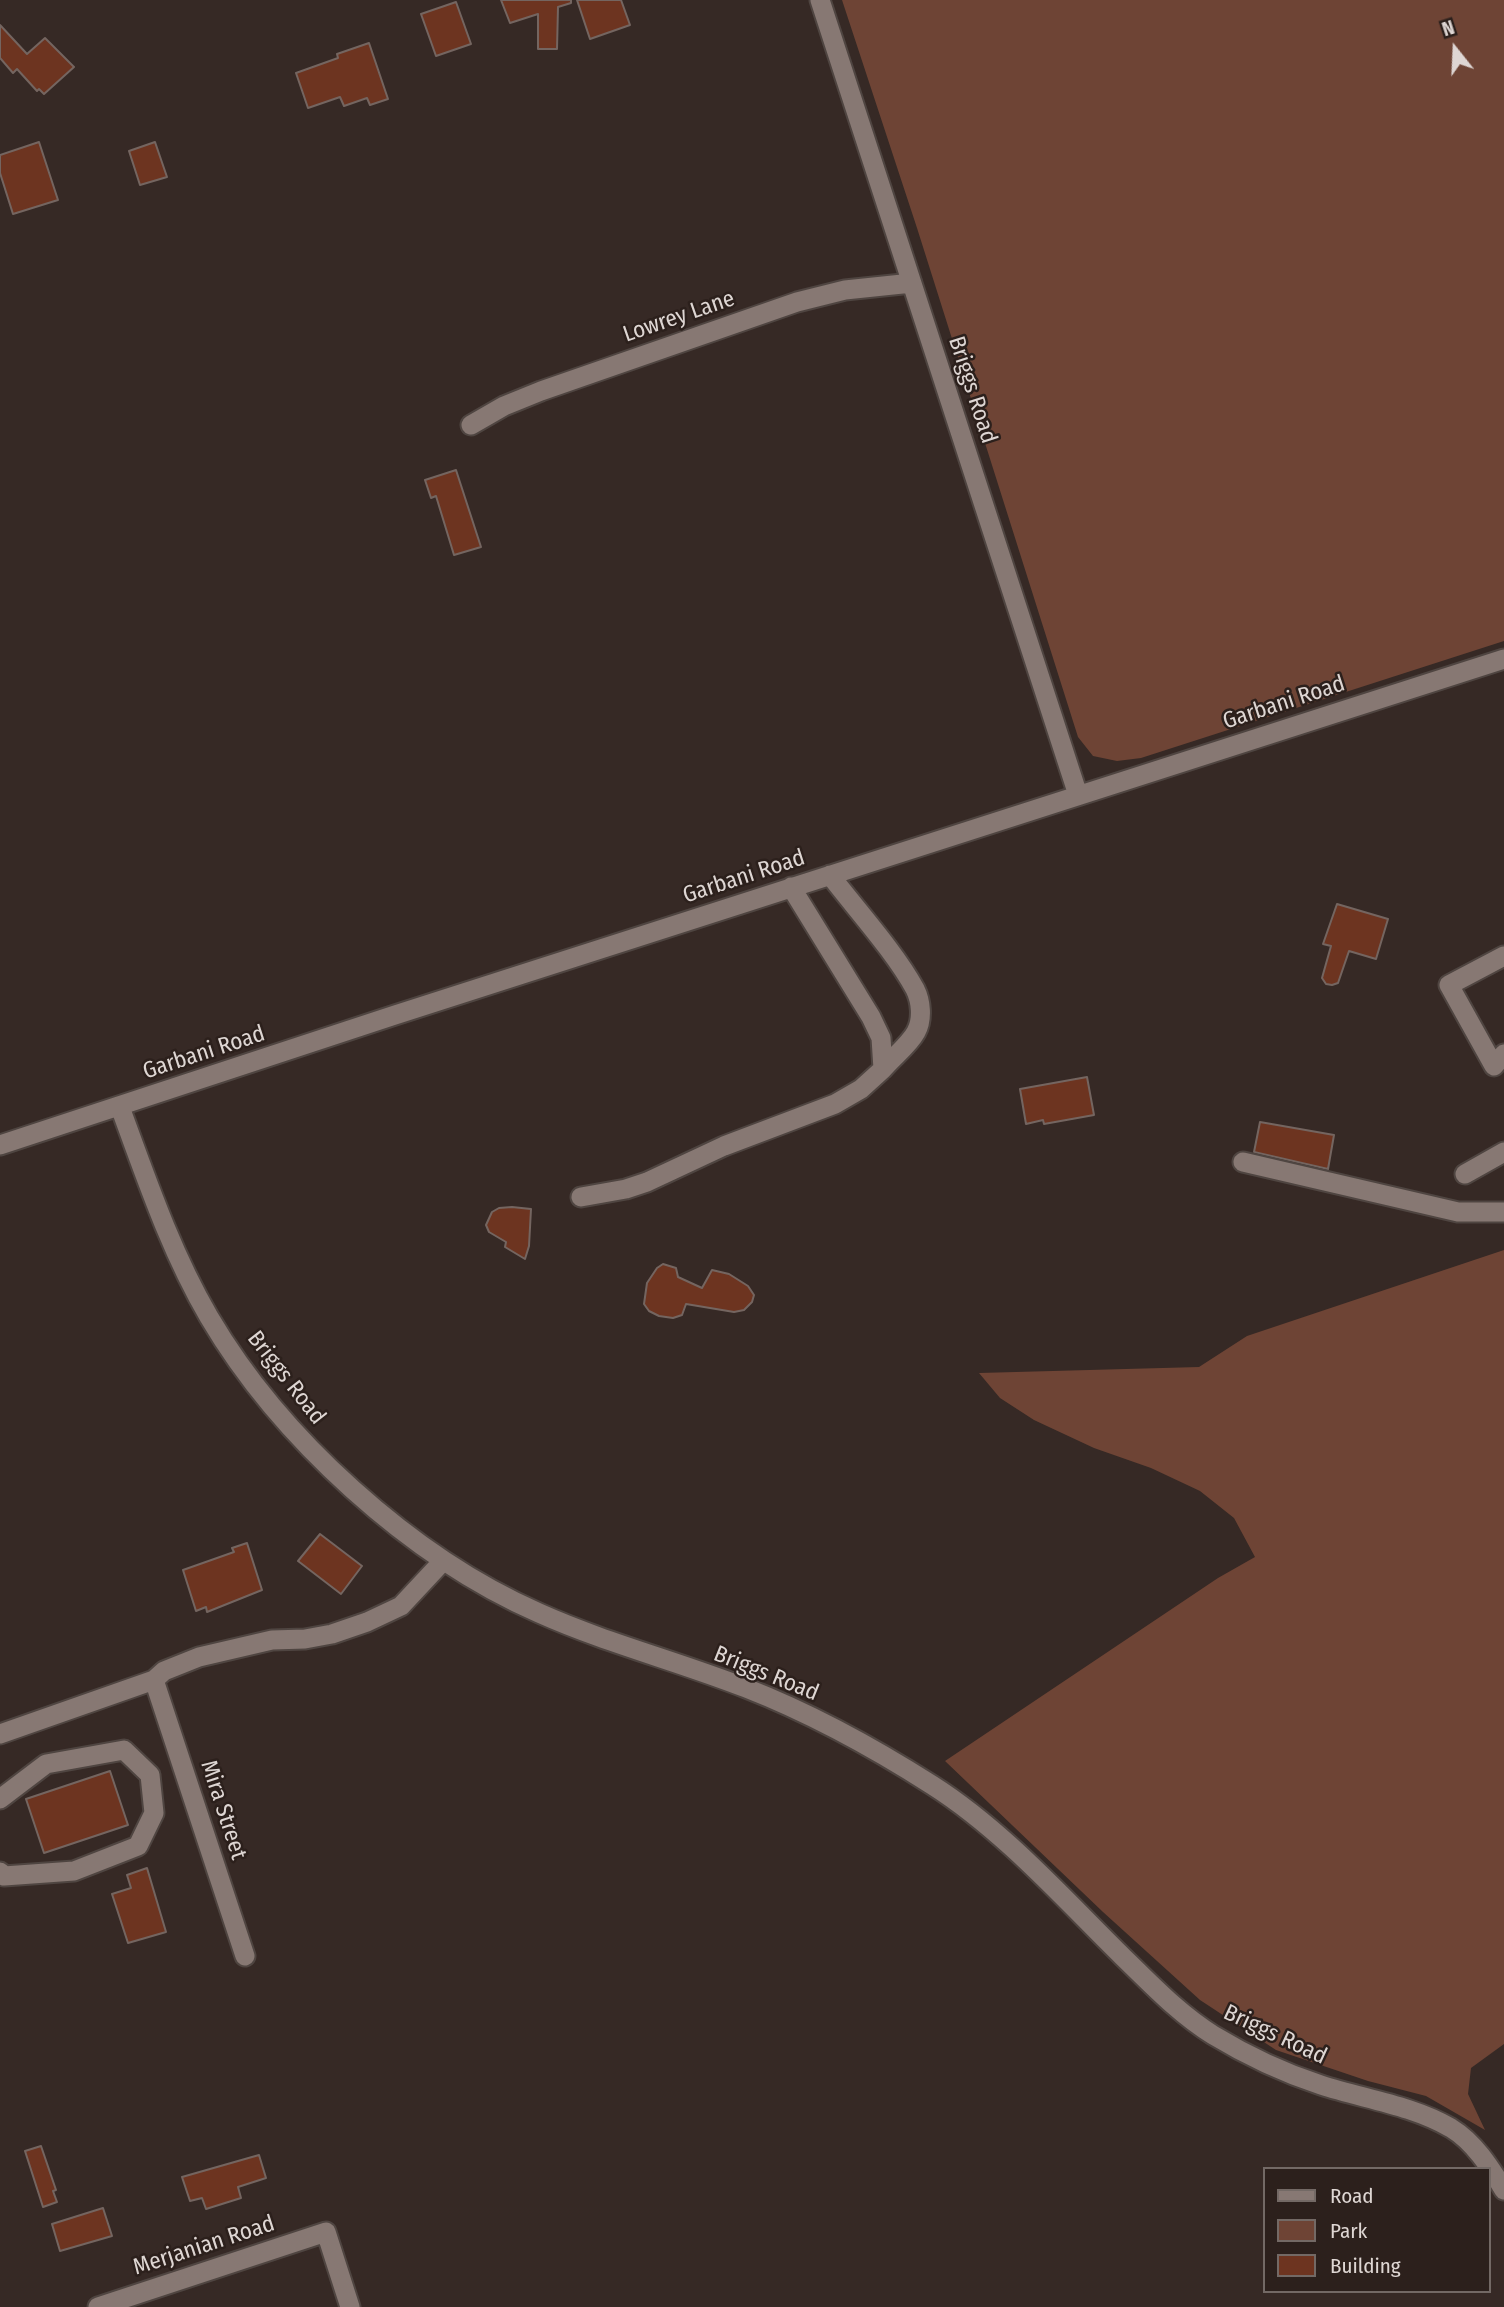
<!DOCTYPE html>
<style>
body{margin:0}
#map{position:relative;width:1504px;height:2307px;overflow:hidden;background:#362925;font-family:"Fira Sans Condensed",sans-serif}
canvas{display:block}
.legend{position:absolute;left:1263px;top:2167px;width:228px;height:126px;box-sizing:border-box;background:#2c201c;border:2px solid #736965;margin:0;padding:9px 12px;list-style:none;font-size:21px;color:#ded6d3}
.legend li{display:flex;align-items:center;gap:14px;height:35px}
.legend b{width:35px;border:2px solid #736965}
.north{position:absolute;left:1420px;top:14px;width:70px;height:70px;-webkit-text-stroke:5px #2c201c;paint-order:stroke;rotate:342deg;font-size:19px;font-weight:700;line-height:28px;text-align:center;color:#ded6d3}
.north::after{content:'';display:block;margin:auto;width:24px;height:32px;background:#ded6d3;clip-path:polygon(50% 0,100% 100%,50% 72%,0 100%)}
</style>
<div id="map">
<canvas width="1504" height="2307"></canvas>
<ul class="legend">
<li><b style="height:9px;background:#877873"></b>Road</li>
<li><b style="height:19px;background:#6e4435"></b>Park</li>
<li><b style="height:19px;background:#6d3420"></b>Building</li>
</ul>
<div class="north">N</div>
</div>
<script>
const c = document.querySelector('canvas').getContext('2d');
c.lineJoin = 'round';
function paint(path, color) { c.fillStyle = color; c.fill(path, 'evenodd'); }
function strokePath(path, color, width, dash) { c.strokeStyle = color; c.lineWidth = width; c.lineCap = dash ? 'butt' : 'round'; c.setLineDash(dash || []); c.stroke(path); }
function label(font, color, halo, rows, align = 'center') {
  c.font = font + ' "Fira Sans Condensed",sans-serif'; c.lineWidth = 5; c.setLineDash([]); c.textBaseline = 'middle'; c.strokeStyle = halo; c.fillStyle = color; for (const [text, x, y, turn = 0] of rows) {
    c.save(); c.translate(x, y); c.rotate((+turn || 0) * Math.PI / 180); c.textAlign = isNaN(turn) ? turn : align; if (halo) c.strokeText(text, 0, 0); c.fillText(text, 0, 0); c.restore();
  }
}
const green = new Path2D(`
 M 842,0 L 1504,0 L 1504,641 L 1141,758 L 1117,761 L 1093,756 L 1078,737 L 917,228 Z
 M 1504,1250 L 1504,2044 L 1471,2068 L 1468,2094 L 1485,2130 L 1426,2096 L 1368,2081 L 1276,2050 L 1200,2000 L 1103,1912 L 945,1761 L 1218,1578 L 1255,1557 L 1234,1518 L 1200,1491 L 1151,1468 L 1094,1448 L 1034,1420 L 1000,1398 L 979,1373 L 1199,1367 L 1247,1336 Z`);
const building = new Path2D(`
 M 501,0 L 571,0 L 571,3 L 558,7 L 557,49 L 538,49 L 538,14 L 510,23 Z
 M 577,0 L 621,0 L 630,25 L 590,39 Z
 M 456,2 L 471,44 L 436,56 L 421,14 Z
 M 0,25 L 27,54 L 45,38 L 74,67 L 44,94 L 39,89 L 37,91 L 17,69 L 13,73 L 0,58 Z
 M 369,43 L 388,99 L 370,105 L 367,98 L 344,106 L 340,97 L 308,108 L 296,73 L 338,58 L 337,54 Z
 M 39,142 L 58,200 L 13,214 L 0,173 L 0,155 Z
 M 155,142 L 167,177 L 140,185 L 129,151 Z
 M 456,470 L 481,547 L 454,555 L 436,496 L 431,498 L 425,480 Z
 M 1337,904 L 1388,919 L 1376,959 L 1349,951 L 1338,983 L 1332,985 L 1326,984 L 1322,978 L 1331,946 L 1323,944 Z
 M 1087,1077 L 1094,1115 L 1044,1124 L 1043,1120 L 1026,1124 L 1020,1089 Z
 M 1260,1122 L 1334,1135 L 1328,1169 L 1254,1152 Z
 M 512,1207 L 531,1209 L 529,1246 L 525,1259 L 505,1247 L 506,1242 L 489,1232 L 486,1225 L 492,1212 L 499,1208 Z
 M 663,1264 L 676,1268 L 678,1277 L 702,1288 L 712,1270 L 729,1274 L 748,1286 L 754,1295 L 752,1302 L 744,1310 L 734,1312 L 686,1304 L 682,1315 L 673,1318 L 659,1316 L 649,1311 L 644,1304 L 647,1283 L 657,1268 Z
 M 320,1534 L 362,1566 L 341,1594 L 298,1561 Z
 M 247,1543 L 262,1590 L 207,1612 L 206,1607 L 196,1611 L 183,1570 L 234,1552 L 232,1548 Z
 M 110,1771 L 128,1825 L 44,1853 L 26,1799 Z
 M 147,1868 L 166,1932 L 128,1943 L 112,1894 L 131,1888 L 127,1875 Z
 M 41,2146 L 56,2190 L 53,2191 L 57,2202 L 43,2207 L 25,2151 Z
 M 259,2155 L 266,2178 L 238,2187 L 241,2198 L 206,2209 L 202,2198 L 190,2201 L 182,2177 Z
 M 103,2208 L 112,2236 L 60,2251 L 52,2224 Z`);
const minor = new Path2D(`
 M 820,0 L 1078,795
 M 471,425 L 504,406 L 541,391 L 797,302 L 845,290 L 912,283
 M 830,875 C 856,909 895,952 915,989 C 921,1001 923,1019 916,1032 C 909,1045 893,1057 883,1069
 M 1504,956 L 1449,985 L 1494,1066 L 1504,1054
 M 120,1107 C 146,1178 171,1252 209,1317 C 280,1438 411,1557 539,1613 C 606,1643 677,1661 746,1688 C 810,1713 874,1748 932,1785 C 1003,1830 1064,1899 1123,1957 C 1151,1984 1179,2014 1213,2035 C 1246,2055 1284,2073 1321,2085 C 1364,2099 1411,2105 1451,2128 C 1474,2142 1490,2167 1504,2190
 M 0,1145 L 395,1015 L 1504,659
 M 1243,1162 L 1458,1212 L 1504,1212
 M 1465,1174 L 1504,1152
 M 581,1197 L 626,1189 L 647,1182 L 724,1146 L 835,1104 L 861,1089 L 883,1069 L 881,1038 L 871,1017 L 791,887
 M 154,1680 L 245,1956
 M 0,1734 L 154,1680 L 164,1671 L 199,1657 L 272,1640 L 305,1639 L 332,1634 L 367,1622 L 401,1606 L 443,1561
 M 0,1799 L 46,1764 L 124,1750 L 150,1775 L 154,1813 L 138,1846 L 74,1871 L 4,1876 L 0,1872
 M 98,2307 L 326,2232 L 350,2307`);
const streetNames = [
 ["Lowrey Lane",679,317,-19],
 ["Briggs Road",972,390,72],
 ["Garbani Road",1284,703,-18],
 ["Garbani Road",744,877,-18],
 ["Garbani Road",204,1053,-18],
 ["Briggs Road",286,1378,52],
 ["Briggs Road",766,1674,22],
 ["Mira Street",223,1810,72],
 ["Briggs Road",1275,2035,25],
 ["Merjanian Road",204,2246,-18]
];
paint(green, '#6e4435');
paint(building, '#6d3420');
strokePath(building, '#746560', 2);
strokePath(minor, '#4f4541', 23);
strokePath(minor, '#877873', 19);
label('23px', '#ded6d3', '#2c201c', streetNames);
</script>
